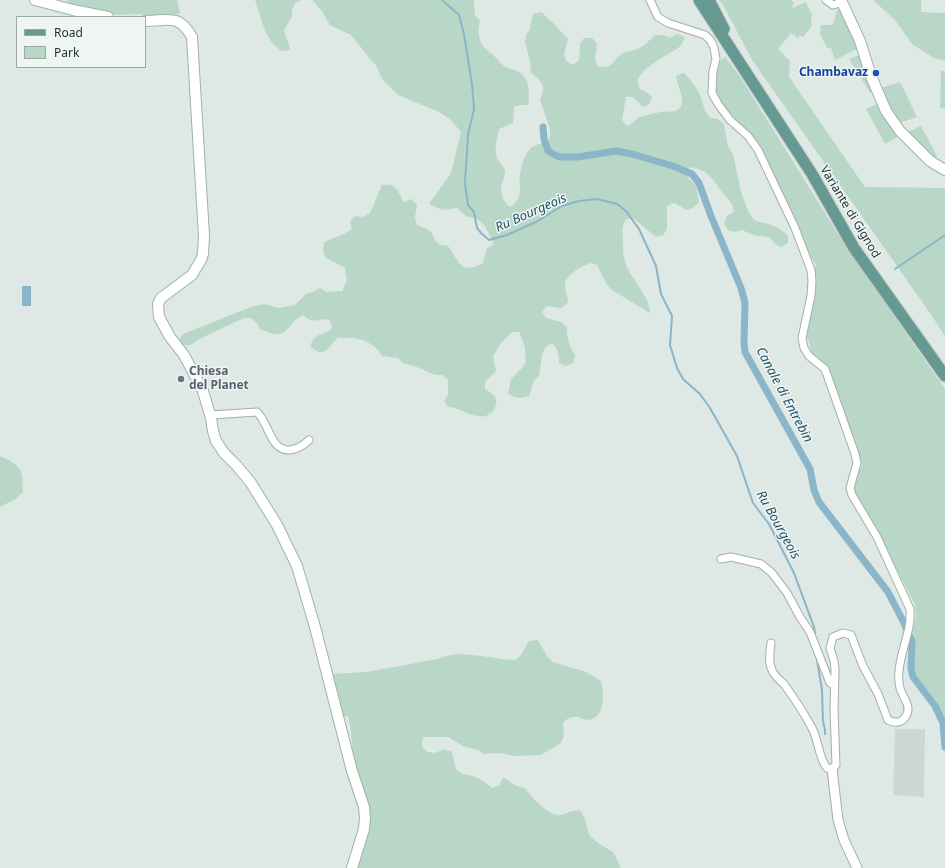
<!DOCTYPE html>
<style>
body{margin:0}
#map{position:relative;width:945px;height:868px;overflow:hidden;background:#dee8e5;font-family:"Noto Sans",sans-serif}
canvas{display:block}
.legend{position:absolute;left:16px;top:16px;width:130px;height:52px;box-sizing:border-box;background:#eef5f3;border:1px solid #9ca9a6;margin:0;padding:5px 7px;list-style:none;font-size:12px;color:#213633}
.legend li{display:flex;align-items:center;gap:8px;height:20px}
.legend b{width:20px;border:1px solid #9ca9a6}
</style>
<div id="map">
<canvas width="945" height="868"></canvas>
<ul class="legend">
<li><b style="height:5px;background:#679993"></b>Road</li>
<li><b style="height:11px;background:#b9d7c6"></b>Park</li>
</ul>
</div>
<script>
const c = document.querySelector('canvas').getContext('2d');
c.lineJoin = 'round';
function paint(path, color) { c.fillStyle = color; c.fill(path, 'evenodd'); }
function strokePath(path, color, width, dash) { c.strokeStyle = color; c.lineWidth = width; c.lineCap = dash ? 'butt' : 'round'; c.setLineDash(dash || []); c.stroke(path); }
function label(font, color, halo, rows, align = 'center') {
  c.font = font + ' "Noto Sans",sans-serif'; c.lineWidth = 3; c.setLineDash([]); c.textBaseline = 'middle'; c.strokeStyle = halo; c.fillStyle = color; for (const [text, x, y, turn = 0] of rows) {
    c.save(); c.translate(x, y); c.rotate((+turn || 0) * Math.PI / 180); c.textAlign = isNaN(turn) ? turn : align; if (halo) c.strokeText(text, 0, 0); c.fillText(text, 0, 0); c.restore();
  }
}
const built = new Path2D(`
 M 895,729 L 925,729 L 924,797 L 893,795 Z`);
const green = new Path2D(`
 M 67,0 L 177,0 L 180,14 L 149,16 L 141,14 L 117,15 L 78,7 L 70,4 Z
 M 255,0 L 301,0 L 295,3 L 292,10 L 292,17 L 284,30 C 285,37 289,42 290,50 L 282,51 C 264,40 262,19 255,0 Z
 M 312,0 L 474,0 L 475,15 L 480,21 C 479,26 478,31 479,36 C 480,45 485,48 491,53 C 496,57 499,62 504,66 C 509,69 514,69 519,72 C 530,79 530,94 528,105 L 521,105 L 514,107 L 513,123 L 499,129 C 497,139 493,151 498,160 C 501,165 506,168 505,174 C 505,176 503,180 502,183 C 499,193 503,201 510,207 C 525,197 518,187 520,173 C 522,165 525,152 532,147 C 536,144 542,144 547,142 L 550,136 L 550,129 L 540,100 C 547,84 541,81 530,72 L 531,65 L 525,42 L 526,35 L 530,29 L 533,14 L 541,12 L 552,22 L 568,39 L 564,54 L 566,61 L 573,65 L 579,60 L 580,44 L 584,38 L 592,38 L 597,44 L 595,59 L 597,66 C 615,70 611,60 623,53 C 628,51 633,51 638,49 C 644,46 650,40 655,35 L 663,35 L 670,38 L 677,34 L 685,37 C 680,50 676,49 665,56 C 654,62 642,70 637,81 L 640,89 L 646,92 L 652,97 L 649,104 L 643,107 L 633,97 L 626,97 L 622,120 L 627,126 C 632,124 636,119 640,117 C 643,116 658,112 661,112 C 669,111 680,114 682,103 C 683,96 677,84 676,76 L 684,73 C 689,78 694,84 698,91 C 703,100 703,110 710,118 L 718,119 L 724,124 L 728,147 L 733,154 L 741,192 L 749,213 L 754,220 C 766,224 779,225 788,236 L 788,243 L 781,247 L 775,244 L 770,238 L 763,236 L 756,236 L 742,230 L 735,232 L 728,230 L 724,224 L 727,216 L 734,212 C 733,203 729,200 723,193 C 712,179 709,170 690,167 L 685,173 L 689,179 L 696,185 L 699,202 L 694,207 L 687,210 L 674,203 L 667,206 L 667,229 L 663,235 L 656,237 L 633,218 L 626,219 C 622,226 622,231 623,239 C 623,248 623,259 627,267 C 634,282 650,298 650,313 L 612,290 L 607,285 L 597,265 L 590,263 C 581,267 565,274 565,286 C 565,291 568,296 568,302 L 562,308 L 547,306 L 542,312 L 546,318 L 561,322 L 567,327 C 566,338 570,346 575,356 L 573,363 L 566,366 L 559,363 C 559,355 558,349 552,343 L 546,347 L 542,354 L 539,376 L 534,381 L 529,396 C 520,399 516,398 508,394 L 511,379 L 522,368 L 526,362 L 525,347 L 519,332 L 512,332 L 501,343 L 493,356 L 496,371 L 485,382 L 485,389 C 490,392 495,394 496,400 C 497,404 495,408 493,411 C 481,425 462,408 449,407 L 444,401 L 448,395 L 448,380 L 442,375 L 435,375 L 417,367 L 403,363 L 398,358 L 382,356 C 377,346 365,339 354,338 C 348,337 344,339 338,337 C 329,347 324,360 310,346 C 316,331 322,337 332,328 L 330,320 C 317,317 315,326 303,315 C 283,325 291,343 260,329 L 257,323 L 251,318 L 244,318 L 197,340 L 191,345 L 183,345 L 179,340 L 183,334 L 251,307 L 264,304 L 279,308 L 295,305 L 306,294 L 313,292 L 320,288 L 326,292 L 342,291 L 347,281 L 345,268 L 325,257 L 323,250 L 324,243 C 333,237 343,236 352,229 L 350,222 L 355,216 L 363,217 L 370,213 C 375,204 377,194 382,185 C 398,183 397,191 404,202 L 411,199 L 417,204 L 415,217 L 417,225 L 425,228 L 431,232 L 435,240 L 440,245 L 448,246 C 459,261 461,276 483,263 L 487,248 L 494,244 C 487,231 483,216 467,217 L 457,208 L 442,210 L 429,204 L 451,173 L 461,132 L 451,120 L 439,112 L 398,95 L 382,79 L 376,65 L 370,59 L 356,41 L 351,35 L 330,25 L 322,11 Z
 M 719,0 L 791,0 L 794,3 L 792,8 L 806,2 L 812,15 L 811,21 L 812,26 L 803,37 L 799,35 L 799,39 L 791,33 L 778,49 L 790,61 L 789,77 L 865,187 L 945,188 L 945,336 L 930,313 L 752,60 L 722,3 Z
 M 873,0 L 921,0 L 921,12 L 945,13 L 945,61 L 934,58 L 912,44 L 895,20 Z
 M 840,8 L 857,49 L 835,60 L 831,48 L 827,48 L 820,34 L 821,25 L 833,25 L 837,10 Z
 M 860,55 L 872,89 L 871,94 L 849,59 Z
 M 725,57 L 739,75 L 845,245 L 945,389 L 945,729 L 940,713 L 913,674 L 913,667 L 915,642 L 913,631 L 916,616 L 915,605 L 874,525 L 860,503 L 854,490 L 855,477 L 862,466 L 859,455 L 828,368 L 813,355 L 808,339 L 805,336 C 811,314 815,292 814,269 L 816,265 L 810,255 L 797,226 L 752,136 L 719,103 L 716,93 L 716,75 L 719,62 Z
 M 941,70 L 945,71 L 945,109 L 940,108 Z
 M 900,82 L 917,117 L 900,123 L 889,108 L 881,88 Z
 M 879,103 L 900,136 L 885,144 L 866,109 Z
 M 921,126 L 937,156 L 936,158 L 922,148 L 907,132 Z
 M 0,456 C 9,460 20,465 22,475 C 23,481 22,487 23,492 L 17,498 L 0,507 Z
 M 538,640 L 547,656 L 553,662 L 586,672 L 601,681 C 604,694 606,720 586,720 C 583,720 581,717 578,717 C 572,716 567,719 563,722 L 564,735 L 561,743 L 541,755 L 516,756 L 500,753 L 484,754 L 478,750 L 463,746 L 448,737 L 423,737 L 422,746 L 427,752 L 435,753 L 444,749 L 452,752 L 456,769 L 462,774 C 474,775 483,780 492,788 L 500,785 L 503,777 L 516,786 L 525,788 C 531,797 548,815 559,815 C 569,814 570,809 581,811 L 585,819 L 589,835 L 598,843 L 613,852 L 621,868 L 357,868 L 369,825 L 367,806 L 353,757 L 351,731 L 348,716 L 343,717 L 332,679 L 333,674 L 367,672 L 438,659 C 463,648 489,660 515,660 L 521,655 L 529,641 Z`);
const water = new Path2D(`
 M 22,286 L 31,286 L 31,306 L 22,306 Z`);
const stream = new Path2D(`
 M 442,0 L 459,15 L 464,34 L 472,84 L 474,109 L 468,135 L 465,183 L 468,205 L 474,212 L 477,228 L 482,234 L 489,240 L 507,235 L 536,222 L 562,206 L 579,201 L 597,199 L 617,204 L 626,211 L 639,229 L 656,266 L 661,294 L 672,316 L 670,345 L 677,368 L 683,379 L 700,394 L 710,408 L 737,456 L 753,503 L 769,524 L 794,573 L 814,627 L 815,634
 M 895,269 L 945,235
 M 817,660 L 822,690 L 823,721 L 825,730 L 825,734`);
const canal = new Path2D(`
 M 543,127 L 544,139 L 548,151 L 559,157 L 578,157 L 616,151 L 632,154 L 673,166 L 692,174 L 699,183 L 711,216 L 741,288 L 745,303 L 744,342 L 745,352 L 810,469 L 814,490 L 819,502 L 888,592 L 904,623 L 912,641 L 911,669 L 913,677 L 935,706 L 943,723 L 945,747`);
const minor = new Path2D(`
 M 650,0 L 658,17 L 668,23 L 705,35 L 711,41 L 714,48 L 716,59 L 713,71 L 712,93 L 718,104 L 730,120 L 748,136 L 758,150 L 795,228 L 811,270 L 812,281 L 811,296 L 802,338 L 804,348 L 809,356 L 825,369 L 855,454 L 857,463 L 850,488 L 852,495 L 877,537 L 910,609 C 912,631 900,651 899,672 C 898,677 899,683 900,688 C 902,696 911,705 907,714 C 903,723 896,724 888,720 L 878,694 L 863,666 L 851,635 L 843,633 L 833,637 L 830,648 L 834,661 L 835,669 L 834,710 L 836,765 L 832,769 L 827,768 C 818,757 819,741 812,728 C 804,713 794,698 784,684 C 780,680 774,676 772,670 C 768,663 770,651 771,643
 M 826,0 L 833,5 L 843,2
 M 211,415 L 257,412 C 269,423 270,451 290,450 C 298,449 303,446 309,440
 M 721,559 L 731,557 L 761,564 L 772,573 L 787,593 L 800,617 L 810,632 L 830,683 L 834,684`);
const tertiary = new Path2D(`
 M 832,769 L 838,820 L 844,840 L 857,868`);
const secondary = new Path2D(`
 M 35,0 L 73,10 L 108,17
 M 841,0 L 860,41 L 871,76 L 886,111 L 900,131 L 930,161 L 945,170
 M 145,21 C 169,21 178,13 192,37 L 204,236 L 203,254 L 201,260 L 192,275 L 161,298 L 158,304 L 159,317 L 170,337 L 184,355 L 203,391 L 211,418 L 213,431 L 216,441 L 224,453 L 237,466 L 251,483 L 277,525 L 297,566 L 315,627 L 352,771 L 364,807 L 365,818 L 364,829 L 352,868`);
const primary = new Path2D(`
 M 699,0 L 812,174 L 854,248 L 945,376
 M 709,0 L 724,29`);
const markers = [
 [876,73,4,"#1a4fb4"],
 [181,379,4,"#6b7280"]
];
const transitNames = [
 ["Chambavaz",868,73]
];
const streetNames = [
 ["Variante di Gignod",850,212,59]
];
const worshipNames = [
 ["Chiesa",189,372],
 ["del Planet",189,386]
];
const waterNames = [
 ["Ru Bourgeois",531,213,-24],
 ["Canale di Entrebin",784,395,62],
 ["Ru Bourgeois",778,525,61]
];
paint(built, '#cdd7d4');
paint(green, '#b9d7c6');
paint(water, '#8bb5c8');
strokePath(stream, '#8bb5c8', 2);
strokePath(canal, '#8bb5c8', 7);
strokePath(minor, '#a2afac', 9);
strokePath(tertiary, '#a2afac', 11);
strokePath(secondary, '#9fb2ae', 12);
strokePath(primary, '#bcc3c2', 13);
strokePath(minor, '#fff', 7);
strokePath(tertiary, '#fff', 9);
strokePath(secondary, '#fff', 10);
strokePath(primary, '#679993', 11);
for (const [x, y, r, color] of markers) { const dot = new Path2D(); dot.arc(x, y, r, 0, 2 * Math.PI); c.fillStyle = color; c.fill(dot); strokePath(dot, '#eef5f3', 1.5); }
label('bold 12px', '#164399', '#eef5f3', transitNames, 'right');
label('12px', '#213633', '#eef5f3', streetNames);
label('bold 12px', '#5b616d', '#eef5f3', worshipNames, 'left');
label('italic 13px', '#23546a', '#eef5f3', waterNames);
</script>
